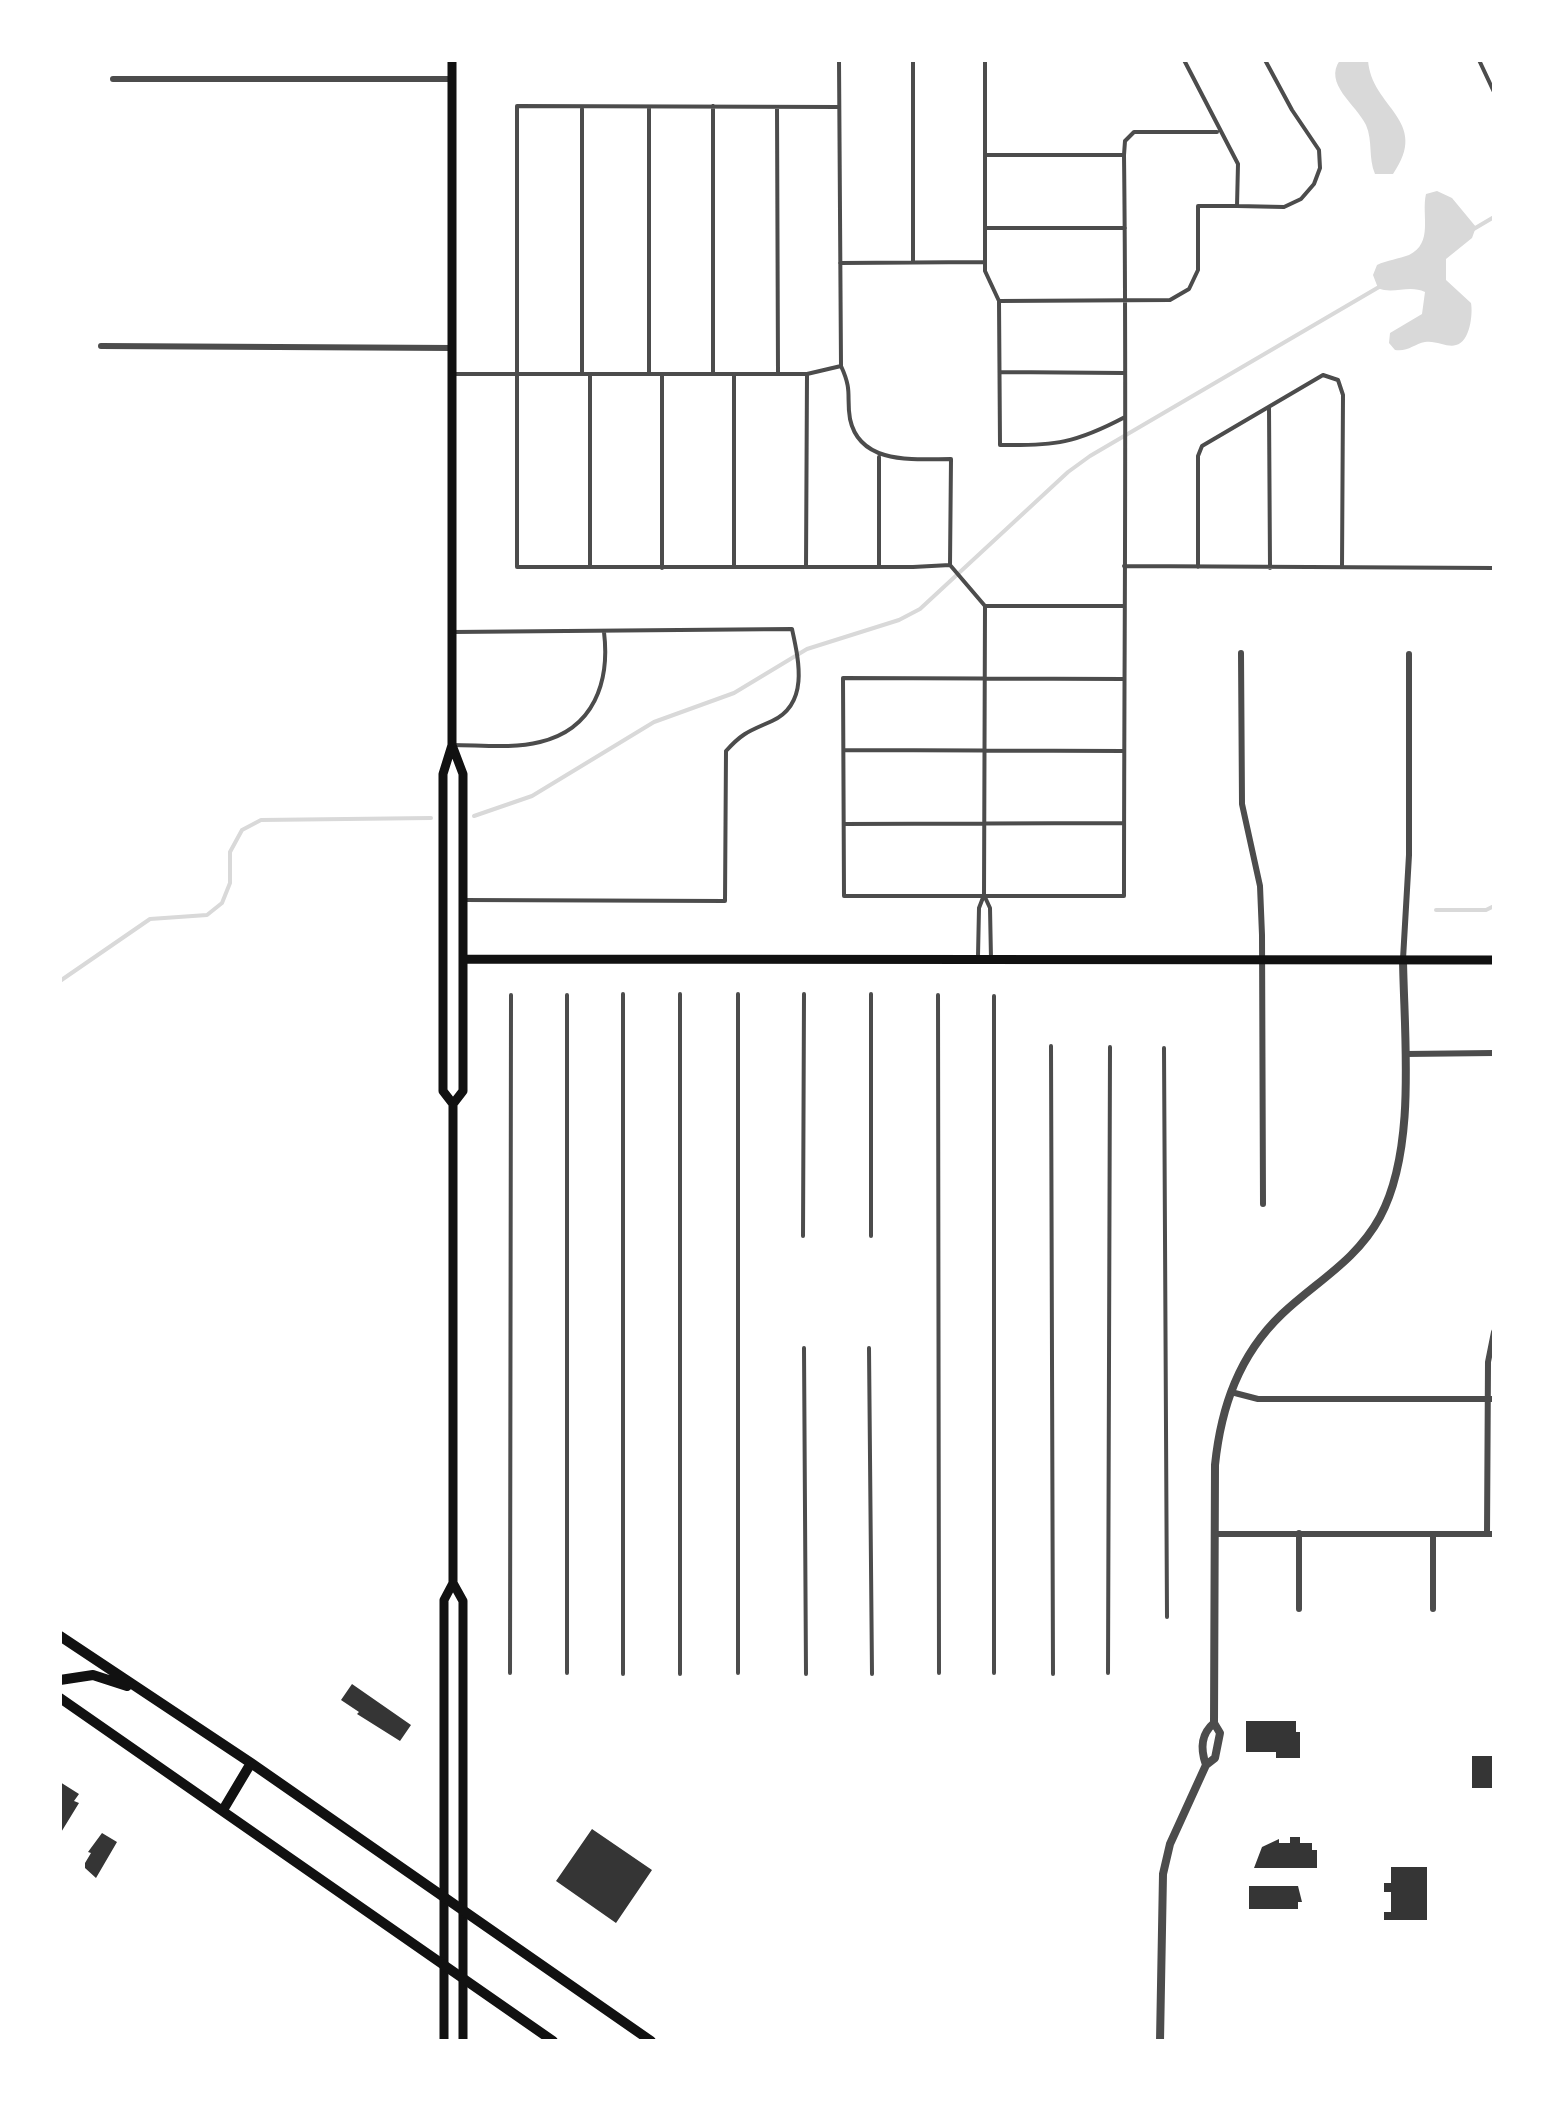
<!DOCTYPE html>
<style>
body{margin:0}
#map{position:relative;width:1554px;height:2101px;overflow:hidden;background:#fff;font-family:Lato,sans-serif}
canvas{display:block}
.frame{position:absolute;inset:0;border:62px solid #fff;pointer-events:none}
</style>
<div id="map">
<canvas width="1554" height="2101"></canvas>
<div class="frame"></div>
</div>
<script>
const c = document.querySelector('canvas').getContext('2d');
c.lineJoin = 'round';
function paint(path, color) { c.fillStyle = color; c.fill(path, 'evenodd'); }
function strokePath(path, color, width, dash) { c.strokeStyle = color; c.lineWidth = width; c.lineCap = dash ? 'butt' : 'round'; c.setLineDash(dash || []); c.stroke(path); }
const water = new Path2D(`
 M 1340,60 L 1368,60 C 1371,108 1431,120 1393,174 L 1375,174 C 1368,158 1373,141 1366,125 C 1356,104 1323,84 1340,60 Z
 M 1437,191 L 1452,198 L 1476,227 L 1472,238 L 1446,259 L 1446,280 L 1471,303 C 1473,314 1470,342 1456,345 C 1448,348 1436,340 1425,342 C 1414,344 1408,352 1395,350 L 1389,343 L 1390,333 L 1422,314 L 1425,292 C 1409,284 1393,295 1378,288 L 1373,275 L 1377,265 C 1387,260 1399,259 1409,255 C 1434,243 1421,215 1426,194 Z`);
const stream = new Path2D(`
 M 1472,230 L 1494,217
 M 474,816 L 532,796 L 654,722 L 734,693 L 807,649 L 899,620 L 920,609 L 1068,472 L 1090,456 L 1379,287
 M 1436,910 L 1486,910 L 1494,906
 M 60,981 L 150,919 L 207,915 L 222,903 L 230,883 L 230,852 L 242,830 L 261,820 L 431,818`);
const building = new Path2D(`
 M 352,1684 L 411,1725 L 400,1741 L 357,1714 L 359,1712 L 341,1700 Z
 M 1246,1721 L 1296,1721 L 1296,1732 L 1300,1732 L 1300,1758 L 1276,1758 L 1276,1752 L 1246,1752 Z
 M 1472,1756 L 1494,1756 L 1494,1788 L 1472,1788 Z
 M 60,1782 L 79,1794 L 74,1801 L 79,1803 L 60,1834 Z
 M 592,1829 L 652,1870 L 616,1923 L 556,1881 Z
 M 102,1833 L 117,1842 L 96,1878 L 85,1868 L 85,1863 L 91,1853 L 88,1852 Z
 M 1290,1837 L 1300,1837 L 1300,1843 L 1312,1843 L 1312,1850 L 1317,1850 L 1317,1868 L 1254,1868 L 1262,1847 L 1279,1839 L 1279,1843 L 1290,1843 Z
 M 1391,1867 L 1427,1867 L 1427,1920 L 1384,1920 L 1384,1912 L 1391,1912 L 1391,1892 L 1384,1892 L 1384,1883 L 1391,1883 Z
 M 1249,1886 L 1298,1886 L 1302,1902 L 1298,1902 L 1298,1909 L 1249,1909 Z`);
const service = new Path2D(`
 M 839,60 L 841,366
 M 913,60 L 913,262
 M 985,60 L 985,271 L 999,301 L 1000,445 C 1055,446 1076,443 1125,417
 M 1479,60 L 1494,92
 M 713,106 L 713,374
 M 839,107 L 517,106 L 517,567 L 913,567 L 950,565
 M 777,108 L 778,374
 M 582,109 L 582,374
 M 985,155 L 1124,155 C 1127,402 1124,649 1124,896 L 844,896 L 843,678 L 1124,679
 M 1124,155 L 1125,141 L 1134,132 L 1217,132
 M 1237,206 L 1284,207 L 1301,199 L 1314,184 L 1320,168 L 1319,150 L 1292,110 L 1265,60
 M 985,228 L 1125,228
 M 840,263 L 985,262
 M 999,301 L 1170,300 L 1189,289 L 1198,270 L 1198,206 L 1237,206 L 1238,164 L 1184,60
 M 1000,372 L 1124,373
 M 453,374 L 807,374 L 841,366 C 853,392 846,396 850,419 C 860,466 916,459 951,459 L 950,565 L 985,606 L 984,895 L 979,908 L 978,956
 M 590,374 L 590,567
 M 649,374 L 649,108
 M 734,374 L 734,567
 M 1269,407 L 1270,568
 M 879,457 L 879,567
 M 1124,566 L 1494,568
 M 806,567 L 807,374
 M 1198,567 L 1198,456 L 1202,446 L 1323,375 L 1338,380 L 1343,395 L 1342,567
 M 662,568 L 662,374
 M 985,606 L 1124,606
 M 453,632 L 792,629 C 799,661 809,704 772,721 C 750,731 743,732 726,751 L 725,901 L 464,900
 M 452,745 C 480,745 513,749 540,742 C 594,729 610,682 604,632
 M 844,750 L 1124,751
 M 844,824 L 1124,823
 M 984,895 L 990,908 L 991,959
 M 680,994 L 680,1674
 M 738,994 L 738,1673
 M 871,994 L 871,1236
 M 567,995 L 567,1673
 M 938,995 L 939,1673
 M 994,996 L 994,1673
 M 1051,1046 L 1053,1674
 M 1164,1048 L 1167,1617
 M 803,1236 L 804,994
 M 804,1348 L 806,1674
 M 869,1348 L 872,1674
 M 510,1673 L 511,995
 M 1108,1673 L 1110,1047
 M 623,1674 L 623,994`);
const minor = new Path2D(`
 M 113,79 L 452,79
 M 101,346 L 453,348
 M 1241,653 L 1242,804 L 1260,886 L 1262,935 L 1263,1204
 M 1403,959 L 1409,855 L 1409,654
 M 1405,1054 L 1494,1053
 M 1231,1392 L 1258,1399 L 1494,1399
 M 1216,1534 L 1494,1534
 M 1433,1534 L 1433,1609
 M 1487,1534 L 1488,1362 L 1494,1332
 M 1299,1609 L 1299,1533`);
const tertiary = new Path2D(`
 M 1206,1765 C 1200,1748 1201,1734 1214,1723
 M 1160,2041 L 1163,1874 L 1170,1844 L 1206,1765 L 1215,1758 L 1220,1733 L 1214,1723 L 1215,1465 C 1221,1407 1239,1355 1282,1314 C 1317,1281 1356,1261 1380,1217 C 1417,1148 1404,1037 1403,959`);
const secondary = new Path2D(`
 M 452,60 L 452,745 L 443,774 L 443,1091 L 453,1104
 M 452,745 L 463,774 L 463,1091 L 453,1104 L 453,1583 L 463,1601 L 463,2041
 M 464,959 L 1494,960
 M 444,2041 L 444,1600 L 453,1583`);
const primary = new Path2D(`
 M 60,1636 L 251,1763 L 651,2041
 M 60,1680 L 93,1675 L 127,1686
 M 60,1698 L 553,2041
 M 223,1810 L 251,1763`);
paint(water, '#d9d9d9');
strokePath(stream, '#d9d9d9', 4);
paint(building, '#353535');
strokePath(service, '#4c4c4c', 4);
strokePath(minor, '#4c4c4c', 6);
strokePath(tertiary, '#4c4c4c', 8);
strokePath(secondary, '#111', 9);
strokePath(primary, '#111', 10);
</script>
